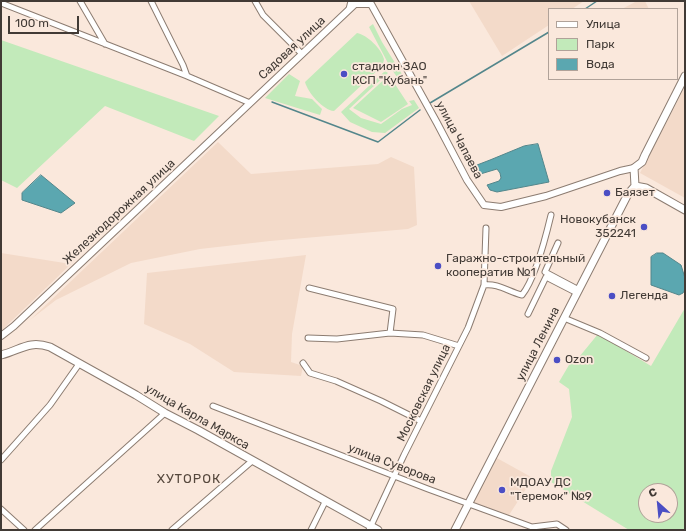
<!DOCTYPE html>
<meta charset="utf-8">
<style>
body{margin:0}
#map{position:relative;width:686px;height:531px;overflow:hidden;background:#fae8dc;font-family:Rubik,sans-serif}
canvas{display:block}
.frame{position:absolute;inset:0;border:2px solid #413a35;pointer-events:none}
.legend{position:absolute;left:548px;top:8px;width:130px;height:72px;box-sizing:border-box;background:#fae8dc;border:1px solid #b0a299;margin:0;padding:5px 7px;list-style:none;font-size:12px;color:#413a35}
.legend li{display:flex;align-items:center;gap:8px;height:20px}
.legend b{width:20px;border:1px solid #b0a299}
.north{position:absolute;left:638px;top:483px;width:40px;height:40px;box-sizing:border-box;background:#fae8dc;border:1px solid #b0a299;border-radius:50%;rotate:333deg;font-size:11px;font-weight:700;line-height:16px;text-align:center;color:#413a35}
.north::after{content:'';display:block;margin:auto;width:14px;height:18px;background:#4b4ec4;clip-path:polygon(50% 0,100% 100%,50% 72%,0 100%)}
.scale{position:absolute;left:8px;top:16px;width:71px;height:18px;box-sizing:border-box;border:2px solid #413a35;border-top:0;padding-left:5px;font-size:12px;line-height:14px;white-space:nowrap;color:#413a35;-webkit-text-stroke:3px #fae8dc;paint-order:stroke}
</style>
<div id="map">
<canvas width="686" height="531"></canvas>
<div class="frame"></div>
<ul class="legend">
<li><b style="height:5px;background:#fff"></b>Улица</li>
<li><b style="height:11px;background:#c2eaba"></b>Парк</li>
<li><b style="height:11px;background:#5ba7b0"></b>Вода</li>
</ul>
<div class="north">С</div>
<div class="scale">100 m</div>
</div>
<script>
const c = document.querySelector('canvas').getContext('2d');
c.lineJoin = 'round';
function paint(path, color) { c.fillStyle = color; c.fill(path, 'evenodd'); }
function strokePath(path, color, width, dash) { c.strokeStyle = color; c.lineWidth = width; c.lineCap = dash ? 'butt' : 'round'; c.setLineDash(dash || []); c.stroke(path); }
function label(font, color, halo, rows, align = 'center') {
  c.font = font + ' Rubik,sans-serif'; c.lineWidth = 3.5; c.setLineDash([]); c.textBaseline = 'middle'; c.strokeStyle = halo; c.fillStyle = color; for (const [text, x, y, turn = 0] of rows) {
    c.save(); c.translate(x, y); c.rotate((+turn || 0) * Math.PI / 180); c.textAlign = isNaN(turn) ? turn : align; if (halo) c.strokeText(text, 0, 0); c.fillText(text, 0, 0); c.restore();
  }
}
const built = new Path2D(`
 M 469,1 L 584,1 L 572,9 L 549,9 L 549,25 L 502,56 Z
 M 637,1 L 645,1 L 649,9 L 622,9 Z
 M 685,87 L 685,198 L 640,173 Z
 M 218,142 L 251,174 L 378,164 L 391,157 L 414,167 L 417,225 L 408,229 L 270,241 L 200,249 L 131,263 L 56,300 L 30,320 Z
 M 1,253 L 71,264 L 1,331 Z
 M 306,255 L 292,334 L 291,362 L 303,366 L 301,376 L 234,372 L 190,344 L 144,324 L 147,273 Z
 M 495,457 L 533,478 L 509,515 L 471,502 Z`);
const green = new Path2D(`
 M 373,24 L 382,42 L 405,79 L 402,84 L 390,67 L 369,27 Z
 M 357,33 C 367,35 381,48 384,59 C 384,60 383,64 383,65 L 334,111 C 323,110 308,93 305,82 Z
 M 1,40 L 219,116 L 194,141 L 105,106 L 17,188 L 1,180 Z
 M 385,71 L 388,73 L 349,109 L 361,118 L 381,124 L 402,109 L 412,105 L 409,101 L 414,100 L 419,108 L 385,133 L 372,132 L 350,122 L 341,112 Z
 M 289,74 L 300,81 L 295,96 L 312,99 L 322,109 L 320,115 L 265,98 Z
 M 389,75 L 408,104 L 381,122 L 353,108 Z
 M 685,308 L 685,530 L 629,530 L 551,482 L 551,471 L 572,417 L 569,389 L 559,382 L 569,365 L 575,362 L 598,334 L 651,366 ZM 646,491 L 670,491 L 670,515 L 646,515 Z`);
const water = new Path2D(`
 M 538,144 L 549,182 L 497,192 L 490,190 L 487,185 L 499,181 L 501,178 L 500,173 L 497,169 L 477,175 L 475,170 L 477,165 L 490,160 L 524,146 Z
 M 41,175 L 75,203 L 61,213 L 22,200 L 22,193 Z
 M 657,253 L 663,253 L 681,265 L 685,278 L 685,289 L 683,293 L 679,295 L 651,285 L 651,257 Z`);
const stream = new Path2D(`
 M 585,9 L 597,1
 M 272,102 L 378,142 L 420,110
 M 430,103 L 549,32`);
const minor = new Path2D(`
 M 80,1 L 105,44
 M 151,1 L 183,65 L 187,76
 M 255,1 L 263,15 L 302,54
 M 1,3 L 187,76 L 250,103
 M 349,9 L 351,1
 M 558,243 L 545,272 L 579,290
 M 484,285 L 486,228
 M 309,288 L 393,309 L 390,333
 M 528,314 L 546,277 L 577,293
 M 564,318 L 600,333 L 646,358
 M 308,338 L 337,339 L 390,333 L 423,335 L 459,346
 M 303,363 L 310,373 L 336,381 L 381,401 L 421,421
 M 213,406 L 428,489 L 532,527 L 557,524 L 566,530
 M 1,460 L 50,405 L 79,364
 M 1,509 L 24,530
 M 35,530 L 165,413
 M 172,530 L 252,461
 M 311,530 L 325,502
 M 369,530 L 404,455 L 468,328 L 484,285 C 498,283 509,292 522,295 C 535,279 546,236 551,215`);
const tertiary = new Path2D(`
 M 1,336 L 14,326 L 355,4 L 371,4 L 437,123 L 467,180 L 484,205 L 501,207 L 546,196 L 620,171 L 634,168`);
const secondary = new Path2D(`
 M 635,186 L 646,188 L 685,210
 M 1,355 C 21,350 28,340 50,347 L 136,395 L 165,413 L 198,430 L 378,530
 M 455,530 L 628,194 L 635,186 L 634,168 L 642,162 L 645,155 L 685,76`);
const markers = [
 [344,74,4,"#4b4ec4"],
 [607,193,4,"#4b4ec4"],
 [644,227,4,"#4b4ec4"],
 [438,266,4,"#4b4ec4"],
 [612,296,4,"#4b4ec4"],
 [557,360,4,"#4b4ec4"],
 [502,490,4,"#4b4ec4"]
];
const streetNames = [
 ["Садовая улица",292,48,-43],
 ["улица Чапаева",459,140,62],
 ["Железнодорожная улица",119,212,-43],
 ["улица Ленина",538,344,-63],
 ["Московская улица",424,393,-64],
 ["улица Карла Маркса",197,417,30],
 ["улица Суворова",392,464,21]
];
const poiNames = [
 ["стадион ЗАО",352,67],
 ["КСП \"Кубань\"",352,81],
 ["Баязет",615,193],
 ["Новокубанск",636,220,"right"],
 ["352241",636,234,"right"],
 ["Гаражно-строительный",446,259],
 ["кооператив №1",446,273],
 ["Легенда",620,296],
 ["Ozon",565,360],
 ["МДОАУ ДС",510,483],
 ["\"Теремок\" №9",510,497]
];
const neighbourhoodNames = [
 ["ХУТОРОК",189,479]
];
paint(built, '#f3dac9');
paint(green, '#c2eaba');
paint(water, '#5ba7b0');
strokePath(water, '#53868b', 1);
strokePath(stream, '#53868b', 1.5);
strokePath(minor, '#8c7c71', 7);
strokePath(tertiary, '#8c7c71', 8);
strokePath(secondary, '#8c7c71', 9);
strokePath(minor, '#fff', 5);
strokePath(tertiary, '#fff', 6);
strokePath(secondary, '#fff', 7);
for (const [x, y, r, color] of markers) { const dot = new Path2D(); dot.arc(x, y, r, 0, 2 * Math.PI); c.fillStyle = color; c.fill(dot); strokePath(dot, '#fae8dc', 1.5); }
label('12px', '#413a35', '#fae8dc', streetNames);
label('12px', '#413a35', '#fae8dc', poiNames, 'left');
c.letterSpacing = '1px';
label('13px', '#56483d', '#fae8dc', neighbourhoodNames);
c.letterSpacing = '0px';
</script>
